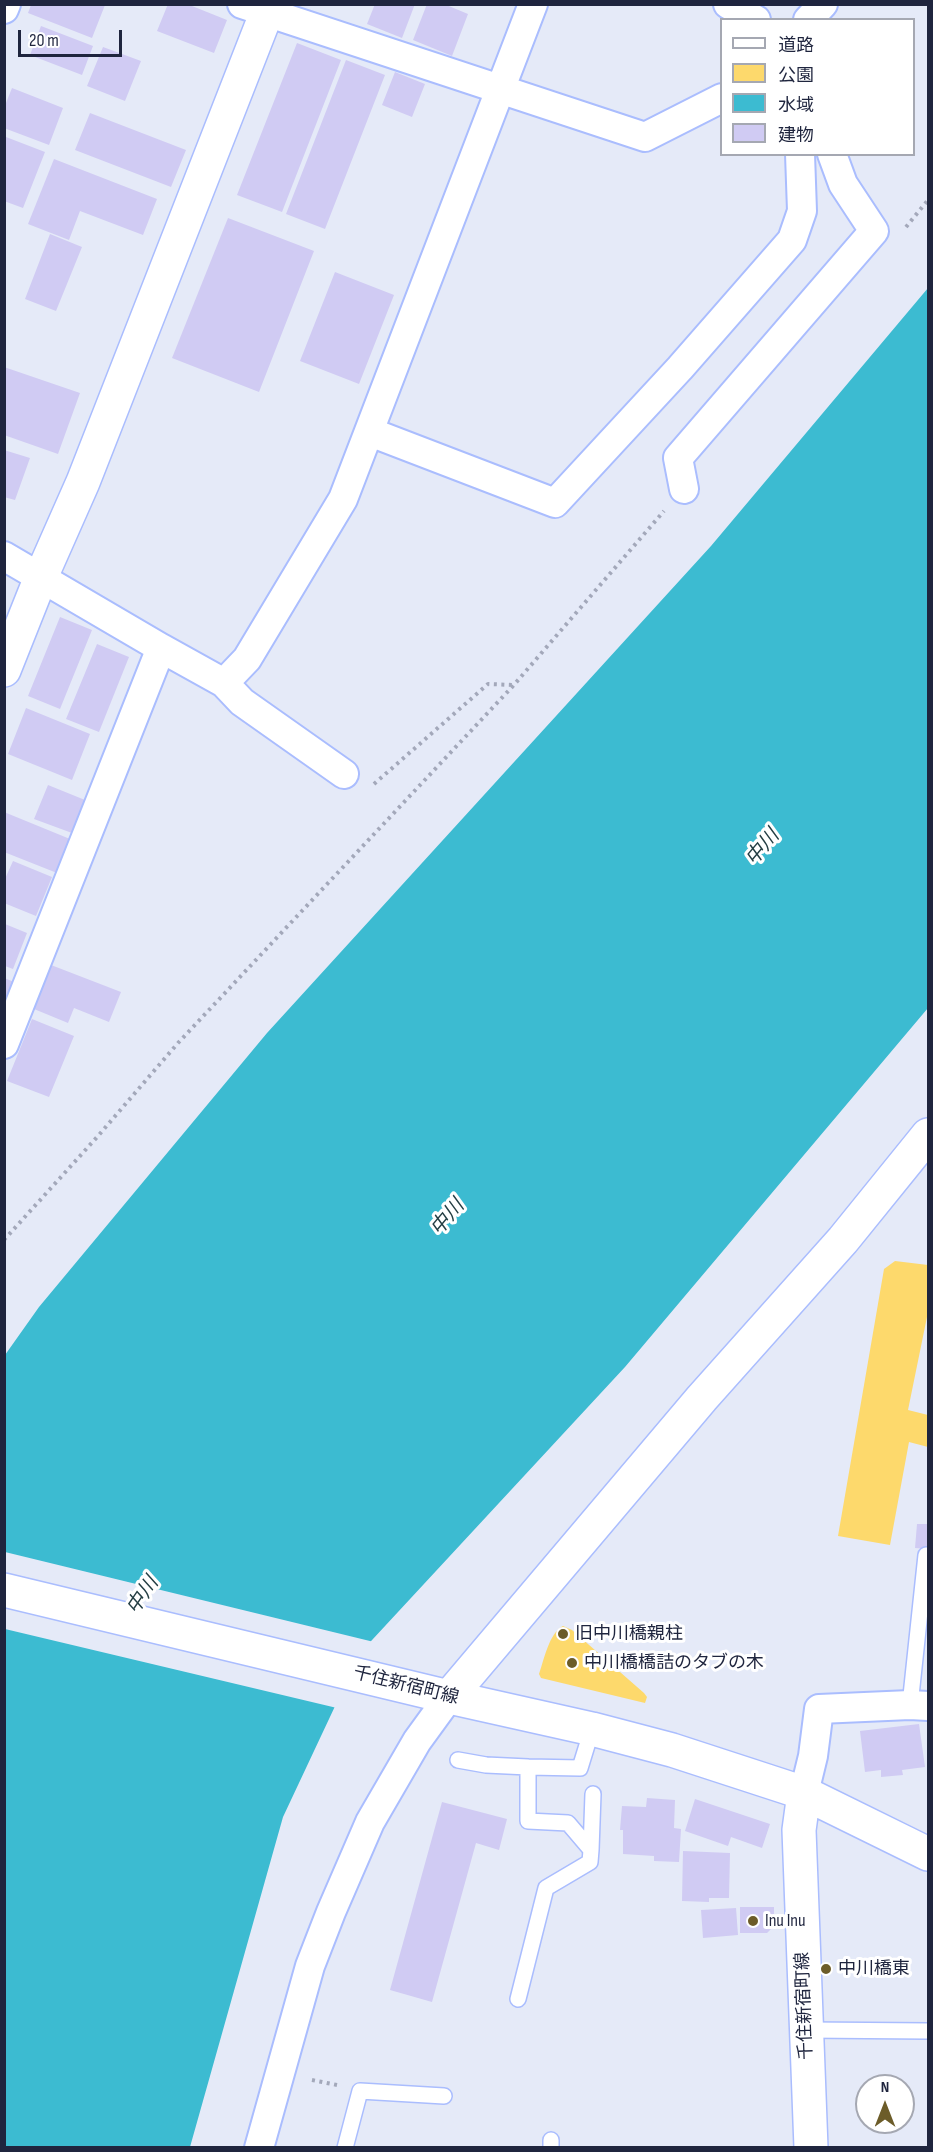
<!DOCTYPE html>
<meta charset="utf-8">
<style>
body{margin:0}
#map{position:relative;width:933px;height:2152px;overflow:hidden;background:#e5eaf8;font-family:"Sofia Sans Condensed","Noto Sans JP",sans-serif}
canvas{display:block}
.frame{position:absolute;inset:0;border:6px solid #1f253e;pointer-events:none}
.legend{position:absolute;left:720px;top:18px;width:195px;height:138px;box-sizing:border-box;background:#fff;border:2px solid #a5a8b2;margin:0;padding:8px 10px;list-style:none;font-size:18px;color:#1f253e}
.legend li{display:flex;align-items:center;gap:12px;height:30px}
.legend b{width:30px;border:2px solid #a5a8b2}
.north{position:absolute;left:855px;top:2074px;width:60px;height:60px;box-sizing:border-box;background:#fff;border:2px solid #a5a8b2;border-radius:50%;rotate:0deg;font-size:16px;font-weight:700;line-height:24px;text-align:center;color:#1f253e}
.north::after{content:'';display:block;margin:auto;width:21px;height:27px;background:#6c5c29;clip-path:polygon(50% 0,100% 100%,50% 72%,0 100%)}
.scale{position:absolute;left:18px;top:30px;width:104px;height:27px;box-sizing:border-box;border:3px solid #1f253e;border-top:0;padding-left:8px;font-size:18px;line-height:21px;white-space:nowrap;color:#1f253e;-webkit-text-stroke:4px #fff;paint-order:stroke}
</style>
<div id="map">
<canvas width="933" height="2152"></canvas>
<div class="frame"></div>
<ul class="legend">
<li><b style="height:8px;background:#fff"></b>道路</li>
<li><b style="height:16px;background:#fdd96c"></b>公園</li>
<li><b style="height:16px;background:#3cbbd1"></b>水域</li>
<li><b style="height:16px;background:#d0cbf3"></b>建物</li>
</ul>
<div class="north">N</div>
<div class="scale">20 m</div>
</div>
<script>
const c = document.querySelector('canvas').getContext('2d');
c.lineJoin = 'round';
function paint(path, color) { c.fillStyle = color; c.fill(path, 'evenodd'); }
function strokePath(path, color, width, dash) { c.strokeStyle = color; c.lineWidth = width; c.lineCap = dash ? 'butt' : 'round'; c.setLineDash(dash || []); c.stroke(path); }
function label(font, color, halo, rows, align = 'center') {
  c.font = font + ' "Sofia Sans Condensed","Noto Sans JP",sans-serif'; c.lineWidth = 6; c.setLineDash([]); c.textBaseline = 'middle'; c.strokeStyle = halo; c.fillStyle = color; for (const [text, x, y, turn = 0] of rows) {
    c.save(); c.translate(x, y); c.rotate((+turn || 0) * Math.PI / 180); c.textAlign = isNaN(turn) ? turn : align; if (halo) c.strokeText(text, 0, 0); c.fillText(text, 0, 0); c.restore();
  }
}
const green = new Path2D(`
 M 895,1261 L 928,1265 L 928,1312 L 908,1410 L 928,1415 L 928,1447 L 909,1442 L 890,1545 L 838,1536 L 884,1269 Z
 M 563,1626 L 572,1630 L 644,1693 L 647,1697 L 645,1703 L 541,1678 L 539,1674 C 544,1660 549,1633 563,1626 Z`);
const water = new Path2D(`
 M 928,288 L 928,1008 L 625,1367 L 360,1653 L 283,1817 L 190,2147 L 5,2148 L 5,1355 L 39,1307 L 267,1033 L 711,546 Z`);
const pier = new Path2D(`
 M 5,1552 L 374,1642 L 362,1655 L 337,1708 L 5,1629 Z`);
const building = new Path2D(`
 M 168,4 L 187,4 L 227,20 L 214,53 L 157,31 Z
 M 375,4 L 415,4 L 402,38 L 367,24 Z
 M 427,4 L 444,4 L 468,14 L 452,56 L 413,40 Z
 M 31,5 L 105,5 L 92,38 L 28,13 Z
 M 41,26 L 93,46 L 82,75 L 30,55 Z
 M 297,43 L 341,60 L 282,212 L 237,195 Z
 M 103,47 L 141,61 L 125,101 L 87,86 Z
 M 346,60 L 385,75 L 325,229 L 286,214 Z
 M 395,72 L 425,84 L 412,117 L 382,105 Z
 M 12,88 L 63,108 L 49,145 L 4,128 L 4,108 Z
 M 90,113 L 186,150 L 171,187 L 75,150 Z
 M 6,137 L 45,152 L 23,208 L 4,201 Z
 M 54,159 L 157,199 L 143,235 L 80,211 L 69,240 L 28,224 Z
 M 228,218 L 314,251 L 259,392 L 172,358 Z
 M 50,234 L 82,247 L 56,311 L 25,299 Z
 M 335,272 L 394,295 L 359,384 L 300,361 Z
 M 4,367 L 80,393 L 58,454 L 4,435 Z
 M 4,450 L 30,458 L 15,500 L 4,497 Z
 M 60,617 L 92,630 L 60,709 L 28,696 Z
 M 97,644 L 129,657 L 99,732 L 66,719 Z
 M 26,708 L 90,734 L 72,780 L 8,754 Z
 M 48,785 L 85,800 L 72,833 L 34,819 Z
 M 4,812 L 70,839 L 57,873 L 4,852 Z
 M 13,861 L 52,877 L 36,916 L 4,903 L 4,881 Z
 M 5,924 L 27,933 L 13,969 L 5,966 Z
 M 51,965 L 121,992 L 109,1022 L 74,1008 L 68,1023 L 34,1009 Z
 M 4,978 L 17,983 L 4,1012 Z
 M 32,1019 L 74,1036 L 49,1097 L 7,1081 Z
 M 917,1524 L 928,1524 L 928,1549 L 915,1548 Z
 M 919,1724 L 925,1767 L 902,1770 L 903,1775 L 881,1777 L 881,1770 L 865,1772 L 860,1731 Z
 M 647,1798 L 675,1800 L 674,1828 L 681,1829 L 679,1862 L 654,1861 L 654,1856 L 623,1854 L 623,1830 L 620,1830 L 622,1806 L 646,1807 Z
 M 695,1799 L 770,1824 L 762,1848 L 731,1837 L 728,1846 L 685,1831 Z
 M 442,1802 L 507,1819 L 499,1850 L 476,1843 L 432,2002 L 390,1990 Z
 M 683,1851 L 730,1853 L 729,1898 L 709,1898 L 709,1902 L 682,1901 Z
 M 740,1907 L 774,1907 L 774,1926 L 767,1933 L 740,1933 Z
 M 736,1908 L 738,1935 L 703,1938 L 701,1910 Z`);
const path = new Path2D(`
 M 906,227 L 928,200
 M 374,784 L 488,684 L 512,685
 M 4,1240 L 98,1136 L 178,1043 L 513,686 L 664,511
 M 312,2080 L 337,2085`);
const lane = new Path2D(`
 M 910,1705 L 926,1555
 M 458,1760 L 486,1765 L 528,1767
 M 591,1850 L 593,1794
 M 518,1999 L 546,1888 L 590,1862 L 591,1850 L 568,1823 L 528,1821 L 528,1767 L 580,1768 L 592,1729
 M 806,2030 L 928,2031
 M 551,2140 L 551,2148
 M 345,2148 L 360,2091 L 444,2096`);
const street = new Path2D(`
 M 242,4 L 645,137 L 722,98
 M 728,4 L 756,20
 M 4,9 L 6,4
 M 808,20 L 823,4
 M 370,432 L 555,503 L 680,368 L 792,240 L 802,211 L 800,154
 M 684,489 L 678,458 L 874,231 L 843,184 L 832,154
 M 4,556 L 161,648 L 224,683 L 242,702 L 344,774
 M 224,683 L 247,659 L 343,499 L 533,4
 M 4,1044 L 161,648
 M 804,1793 L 813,1756 L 819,1709 L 910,1705 L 928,1706
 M 259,2148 L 310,1966 L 331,1912 L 370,1822 L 417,1741 L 449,1697`);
const secondary = new Path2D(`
 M 4,670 L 41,577 L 83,482 L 270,4
 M 4,1590 L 449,1697 L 592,1729 L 672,1750 L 804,1793 L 928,1854
 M 449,1697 L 702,1398 L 843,1240 L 928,1135
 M 804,1793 L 799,1830 L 811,2148`);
const markers = [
 [563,1634,6,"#6c5c29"],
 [572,1663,6,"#6c5c29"],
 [753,1921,6,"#6c5c29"],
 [826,1969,6,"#6c5c29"]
];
const poiNames = [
 ["旧中川橋親柱",575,1634],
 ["中川橋橋詰のタブの木",584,1663],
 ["Inu Inu",765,1921],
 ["中川橋東",838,1969]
];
const streetNames = [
 ["千住新宿町線",406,1686,14],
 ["千住新宿町線",805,2006,-92]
];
const waterNames = [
 ["中川",763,848,-50],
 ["中川",448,1218,-50],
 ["中川",143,1596,-56]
];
paint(green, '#fdd96c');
paint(water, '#3cbbd1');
paint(pier, '#e5eaf8');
paint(building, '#d0cbf3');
strokePath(lane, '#aabdfe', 18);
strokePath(street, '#aabdfe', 32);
strokePath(secondary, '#aabdfe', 36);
strokePath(path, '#a3a8ba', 4, [3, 4.5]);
strokePath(lane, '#fff', 15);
strokePath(street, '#fff', 28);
strokePath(secondary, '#fff', 33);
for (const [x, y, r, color] of markers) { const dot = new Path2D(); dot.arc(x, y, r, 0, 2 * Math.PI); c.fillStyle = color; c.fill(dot); strokePath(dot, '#fff', 2); }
label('18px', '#1f253e', '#fff', poiNames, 'left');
label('18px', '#1f253e', '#fff', streetNames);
label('italic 20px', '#243e44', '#fff', waterNames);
</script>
